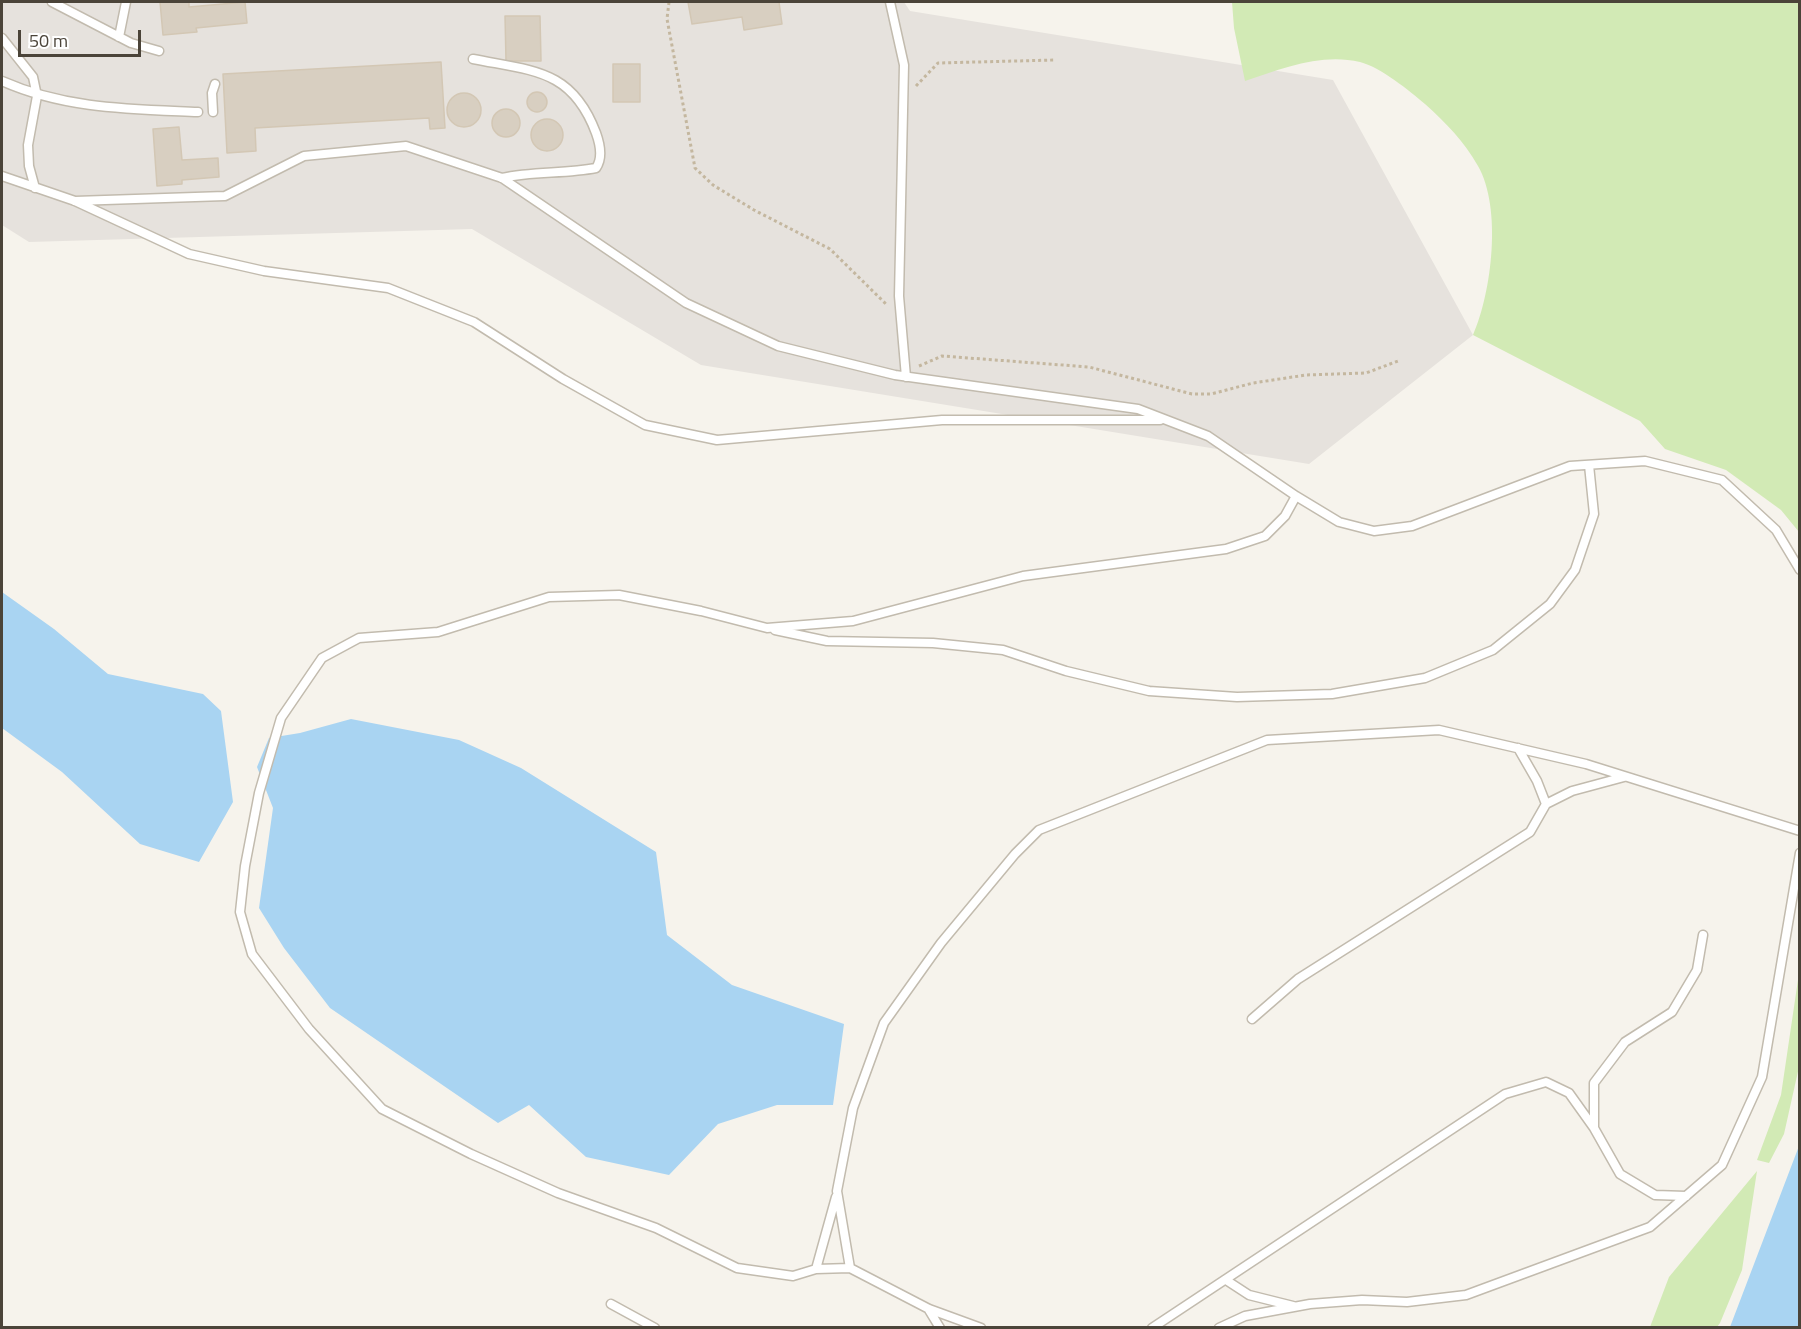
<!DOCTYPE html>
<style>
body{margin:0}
#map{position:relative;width:1801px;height:1329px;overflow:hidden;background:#f6f3ec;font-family:"Titillium Web",sans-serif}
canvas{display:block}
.frame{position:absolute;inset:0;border:3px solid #4b4439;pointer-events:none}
.scale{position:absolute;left:18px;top:30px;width:123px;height:27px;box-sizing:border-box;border:3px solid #4b4439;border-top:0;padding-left:8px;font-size:18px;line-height:21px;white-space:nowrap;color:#4b4439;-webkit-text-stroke:4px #fff;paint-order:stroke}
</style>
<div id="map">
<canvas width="1801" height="1329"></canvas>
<div class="frame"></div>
<div class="scale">50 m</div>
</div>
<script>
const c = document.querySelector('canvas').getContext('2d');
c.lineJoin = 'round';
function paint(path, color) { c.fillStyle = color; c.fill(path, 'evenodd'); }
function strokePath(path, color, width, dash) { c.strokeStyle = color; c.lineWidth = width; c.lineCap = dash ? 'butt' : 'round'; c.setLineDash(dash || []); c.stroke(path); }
const industrial = new Path2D(`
 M 2,2 L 904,2 L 910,11 L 1333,80 L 1473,335 L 1309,464 L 701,365 L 472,229 L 29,242 L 2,225 Z`);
const green = new Path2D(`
 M 1232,2 L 1799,2 L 1799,532 L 1781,510 L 1726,470 L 1665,449 L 1640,421 L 1473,335 C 1492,292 1502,208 1478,166 C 1464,141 1446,123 1425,104 C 1410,91 1380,67 1360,62 C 1320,53 1282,69 1245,81 L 1234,28 Z
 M 1799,973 L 1799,1067 L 1784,1134 L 1769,1163 L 1757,1160 L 1781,1095 Z
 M 1757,1171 L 1742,1270 L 1720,1323 L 1717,1327 L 1650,1327 L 1669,1277 Z`);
const water = new Path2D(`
 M 2,592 L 54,629 L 108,674 L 203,694 L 221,711 L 233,802 L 199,862 L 140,844 L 62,772 L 2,728 Z
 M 351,719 L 459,740 L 521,768 L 656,852 L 667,935 L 732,985 L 844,1024 L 833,1105 L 777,1105 L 718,1124 L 669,1175 L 586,1157 L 529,1105 L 498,1123 L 330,1008 L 284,948 L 259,908 L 273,808 L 257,767 L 269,738 L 300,733 Z
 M 1799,1146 L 1799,1327 L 1730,1327 Z`);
const building = new Path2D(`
 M 160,2 L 189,2 L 189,7 L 245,2 L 247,23 L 196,28 L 197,32 L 163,35 Z
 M 688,2 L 779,2 L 782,24 L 744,30 L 742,17 L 692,24 Z
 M 505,16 L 540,16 L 541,61 L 506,61 Z
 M 441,62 L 445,128 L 430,129 L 429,118 L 255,128 L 256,151 L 227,153 L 223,74 Z
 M 613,64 L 640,64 L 640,102 L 613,102 Z
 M527 102a10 10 0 1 1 20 0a10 10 0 1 1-20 0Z
 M447 110a17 17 0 1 1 34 0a17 17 0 1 1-34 0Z
 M492 123a14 14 0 1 1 28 0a14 14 0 1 1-28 0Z
 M531 135a16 16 0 1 1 32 0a16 16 0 1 1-32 0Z
 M 179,127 L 182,160 L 218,158 L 219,177 L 182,180 L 182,184 L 157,186 L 153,129 Z`);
const path = new Path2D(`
 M 669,2 L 667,19 L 695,168 L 713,185 L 754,210 L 830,249 L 887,305
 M 916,86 L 938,63 L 1055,60
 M 919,366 L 942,356 L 1089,367 L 1192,394 L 1211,394 L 1253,383 L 1306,375 L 1366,373 L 1398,361`);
const service = new Path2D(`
 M 52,2 L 131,43 L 159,51
 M 890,2 L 904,65 L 899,296 L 906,377
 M 119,37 L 126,2
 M 2,38 L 33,77 L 37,96 L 28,145 L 29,166 L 35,188
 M 473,59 C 533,71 572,69 596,133 C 600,144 603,158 596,168 C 565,174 533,171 502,178
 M 2,81 C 65,109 130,109 198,112
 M 213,112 L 212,93 L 215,84
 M 2,176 L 75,201 L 189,254 L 264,271 L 388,288 L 474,322 L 563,379 L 645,425 L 717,440 L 942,420 L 1160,420
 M 75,201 L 225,196 L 304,156 L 406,146 L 502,178 L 686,303 L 778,346 L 895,375 L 1138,409 L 1208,436 L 1296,496 L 1339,522 L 1374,531 L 1412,526 L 1570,466 L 1645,461 L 1722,480 L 1776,530 L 1800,570
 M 775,630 L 827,641 L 933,643 L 1003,650 L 1066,671 L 1149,691 L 1237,697 L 1332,694 L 1425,678 L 1493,650 L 1550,604 L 1575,570 L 1594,514 L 1589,465
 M 1546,804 L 1572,791 L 1624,777
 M 1252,1019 L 1298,979 L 1530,832 L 1546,804 L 1537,781 L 1518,748
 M 1686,1196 L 1655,1195 L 1620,1174 L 1594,1128 L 1594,1083 L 1625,1042 L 1672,1012 L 1697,970 L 1703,935
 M 850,1268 L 837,1191 L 853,1108 L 884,1023 L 941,943 L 1015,854 L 1039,830 L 1267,740 L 1439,730 L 1586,764 L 1800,831
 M 816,1269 L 836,1197
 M 1226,1280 L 1249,1295 L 1293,1306
 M 611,1304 L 655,1328
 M 929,1310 L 940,1328
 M 981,1328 L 929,1309 L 850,1268 L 816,1269 L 793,1276 L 737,1268 L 656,1228 L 558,1193 L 471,1154 L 382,1109 L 309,1029 L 252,954 L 240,912 L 245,866 L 259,793 L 281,718 L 322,658 L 359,638 L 438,632 L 549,597 L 619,595 L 701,611 L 767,628 L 853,621 L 1023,576 L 1226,549 L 1265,536 L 1285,516 L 1296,496
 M 1152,1328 L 1505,1094 L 1546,1082 L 1569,1093 L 1594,1128
 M 1219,1328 L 1245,1316 L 1310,1304 L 1362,1300 L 1407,1302 L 1466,1295 L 1650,1227 L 1722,1165 L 1762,1077 L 1800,853`);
paint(industrial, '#e6e2dd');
paint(green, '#d2eab5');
paint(water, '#a9d4f2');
paint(building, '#d8cfc1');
strokePath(building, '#d3c7b4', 1.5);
strokePath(service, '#c2bbae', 11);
strokePath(path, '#c4b79f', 3, [3, 3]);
strokePath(service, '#fff', 8);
</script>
